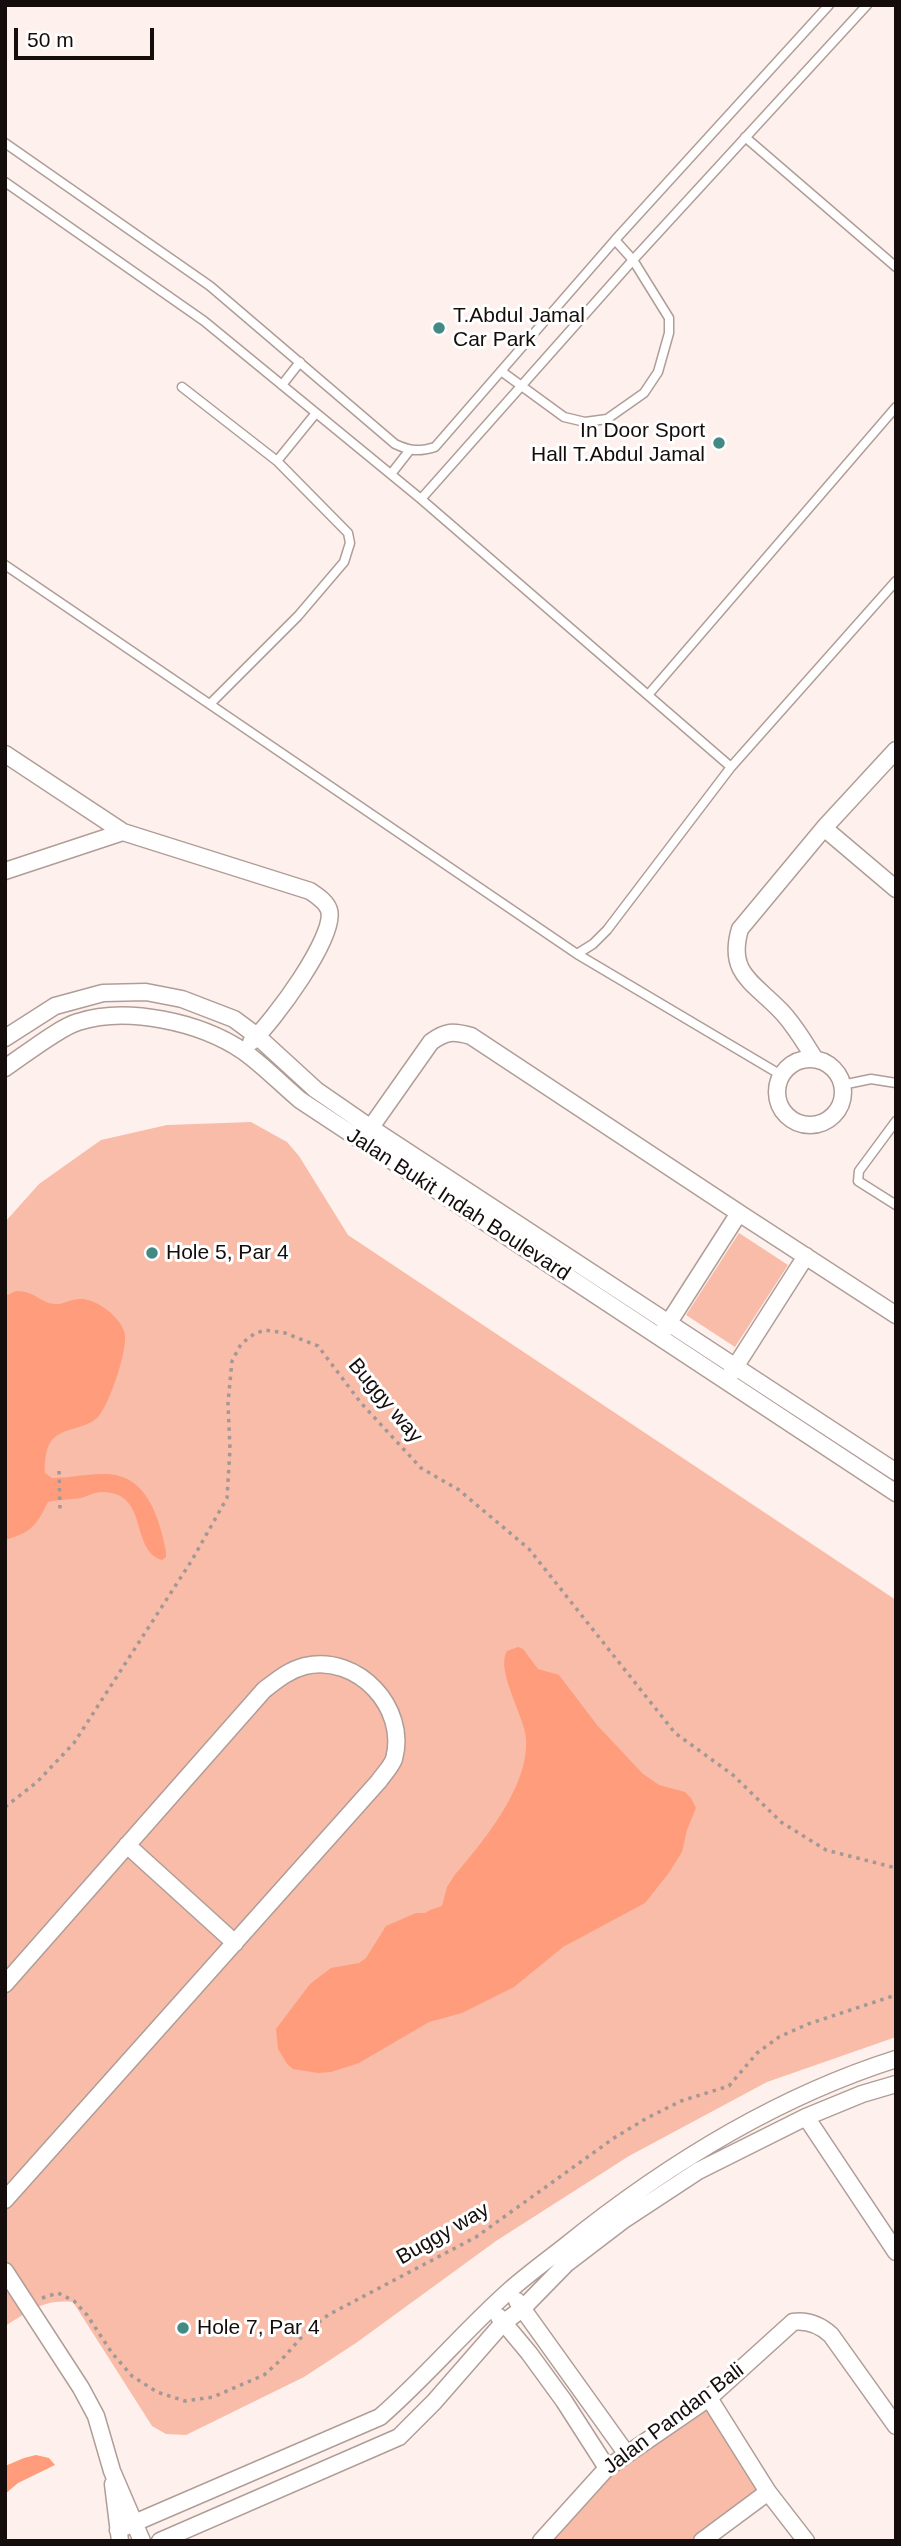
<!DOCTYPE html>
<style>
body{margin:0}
#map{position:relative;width:901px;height:2546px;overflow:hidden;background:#fef1ed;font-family:Arial,sans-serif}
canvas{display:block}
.frame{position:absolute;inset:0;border:7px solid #140d0b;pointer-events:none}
.scale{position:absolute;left:14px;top:28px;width:140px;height:32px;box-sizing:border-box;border:4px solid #140d0b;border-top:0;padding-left:9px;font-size:21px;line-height:24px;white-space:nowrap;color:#140d0b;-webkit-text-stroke:5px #fff;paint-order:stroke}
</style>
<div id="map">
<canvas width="901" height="2546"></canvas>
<div class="frame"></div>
<div class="scale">50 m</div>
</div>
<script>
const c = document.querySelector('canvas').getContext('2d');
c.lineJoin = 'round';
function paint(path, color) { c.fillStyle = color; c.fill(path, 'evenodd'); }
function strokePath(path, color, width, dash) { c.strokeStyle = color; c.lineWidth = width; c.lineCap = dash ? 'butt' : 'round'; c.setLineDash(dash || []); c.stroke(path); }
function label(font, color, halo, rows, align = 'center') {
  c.font = font + ' Arial,sans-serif'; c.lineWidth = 6; c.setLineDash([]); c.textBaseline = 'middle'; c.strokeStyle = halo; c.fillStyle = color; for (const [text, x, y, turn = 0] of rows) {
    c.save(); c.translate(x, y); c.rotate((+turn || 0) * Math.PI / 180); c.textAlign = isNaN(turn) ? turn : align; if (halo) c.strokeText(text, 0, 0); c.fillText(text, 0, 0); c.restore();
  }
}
const green = new Path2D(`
 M 251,1122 L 287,1142 L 299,1156 L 348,1235 L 896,1600 L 896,2037 L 767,2082 L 629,2156 L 496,2241 L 356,2343 L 304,2377 L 186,2435 L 166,2434 L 152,2426 L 73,2302 C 43,2299 30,2311 5,2326 L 5,1222 L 39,1184 L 101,1140 L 167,1125 Z
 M 739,1233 L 788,1265 L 735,1347 L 686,1315 Z
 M 708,2399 L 770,2494 L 702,2541 L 543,2541 L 608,2470 Z`);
const water = new Path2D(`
 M 16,1291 C 36,1291 41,1304 56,1304 C 65,1304 73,1298 82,1299 C 97,1300 119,1316 124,1331 C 130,1345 109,1406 98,1417 C 86,1429 66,1427 54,1438 C 46,1444 44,1464 45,1473 L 52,1478 C 69,1478 85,1474 102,1474 C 146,1472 159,1516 166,1551 L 166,1557 L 162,1560 C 129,1550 150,1492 102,1492 C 94,1492 88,1496 81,1498 C 70,1500 59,1499 48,1502 C 36,1526 32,1532 5,1540 L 5,1296 Z
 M 518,1647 L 523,1649 L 538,1669 L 559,1675 L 597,1725 L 643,1774 L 659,1785 L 685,1792 L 691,1798 L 696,1808 L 687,1830 L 682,1852 L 668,1874 L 645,1903 L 563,1947 L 514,1987 L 462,2013 L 429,2022 L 359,2063 L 331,2072 L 318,2073 L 293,2069 L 287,2064 L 278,2049 L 276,2029 L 310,1984 L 331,1968 L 359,1963 L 366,1958 L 386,1926 L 416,1913 L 425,1913 L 430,1910 L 442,1906 L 447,1887 L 454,1876 C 483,1842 529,1787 526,1739 C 525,1717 495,1670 507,1651 Z
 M 36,2455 L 49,2458 L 55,2465 L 18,2483 L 5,2494 L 5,2466 L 24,2458 Z`);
const path = new Path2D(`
 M 59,1471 L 60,1510
 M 5,1807 L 37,1782 L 74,1743 L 192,1560 L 227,1498 L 230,1449 L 228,1403 L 232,1361 L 241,1344 L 254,1334 L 265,1330 L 285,1333 L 318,1346 L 361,1403 L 421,1468 L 459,1490 L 529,1549 L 675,1733 L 733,1775 L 781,1822 L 826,1850 L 896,1868
 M 42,2298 L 58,2293 L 74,2301 L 87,2315 L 112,2353 L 132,2376 L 157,2392 L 185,2401 L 213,2397 L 264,2375 L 285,2356 L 305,2333 L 328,2315 L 476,2237 L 614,2138 L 647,2118 L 681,2101 L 729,2086 L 757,2053 L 779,2037 L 808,2024 L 896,1995`);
const service = new Path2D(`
 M 745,137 L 896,267
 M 5,143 L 210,286 L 395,444 C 410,451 419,452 435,447 L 615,240 L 829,5
 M 5,182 L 204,321 L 421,499 L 633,260 L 867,5
 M 501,371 L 564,417 L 585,422 L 607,419 L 644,393 L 658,372 L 669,333 L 669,318 L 633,260 L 615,240
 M 282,385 L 300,362
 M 182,387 L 277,461 L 348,533 L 350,543 L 344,562 L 298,616 L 210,704
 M 277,461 L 316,413
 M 391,474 L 409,451
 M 421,499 L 731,767 L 896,581
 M 5,565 L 577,954 L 593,944 L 607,930 L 731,767
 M 648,695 L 896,407
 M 577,954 L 781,1075
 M 842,1085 L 871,1079 L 896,1083
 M 896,1121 L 859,1171 L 858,1181 L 896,1205`);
const minor = new Path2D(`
 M 5,754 L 123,832
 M 824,828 L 896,889
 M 5,871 L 123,832 L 310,891 C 317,896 326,901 329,910 C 337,936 272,1023 251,1042
 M 5,1038 L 55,1006 L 103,993 L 146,992 L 182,999 L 234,1019 L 257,1036 L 316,1090 L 371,1128 L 896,1472
 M777 1092a33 33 0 1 1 66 0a33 33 0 1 1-66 0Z
 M 815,1059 C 804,1042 794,1024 780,1010 C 753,982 727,973 740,929 L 824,828 L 896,750
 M 5,1068 C 23,1056 60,1027 78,1022 C 127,1006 200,1022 243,1051 C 263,1065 281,1084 300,1100 L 896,1493
 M 364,1137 L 431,1042 C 446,1031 453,1031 471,1036 L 739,1213
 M 664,1330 L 739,1213 L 896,1315
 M 730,1375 L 806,1256
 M 127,1845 L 235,1943
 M 5,1984 L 264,1690 C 277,1680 289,1670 305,1666 C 358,1654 408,1708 394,1759 C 391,1767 383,1775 379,1781 L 5,2200
 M 806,2117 L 896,2252
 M 5,2271 L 81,2388 L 96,2416 L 112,2471 L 142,2541
 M 517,2301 L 626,2453
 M 499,2317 L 529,2353 L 564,2401 L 607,2468
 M 709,2398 L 768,2492 L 806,2541
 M 113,2484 L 120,2541
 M 118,2530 L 380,2417 C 426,2377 465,2330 510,2290 C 527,2275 546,2261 564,2247 C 663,2167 773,2098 896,2059
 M 160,2541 L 399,2437 L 434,2402 L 503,2323 L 522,2309 L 566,2264 L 625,2219 L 698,2171 L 806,2117 L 862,2094 L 896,2084
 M 541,2541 L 607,2468 L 709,2398 L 793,2322 C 808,2320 820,2325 831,2335 L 896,2426
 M 702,2541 L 768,2492`);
const markers = [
 [439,328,7,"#438a84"],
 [719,443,7,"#438a84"],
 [152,1253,7,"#438a84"],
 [183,2328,7,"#438a84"]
];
const poiNames = [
 ["T.Abdul Jamal",453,316],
 ["Car Park",453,340],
 ["In Door Sport",705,431,"right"],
 ["Hall T.Abdul Jamal",705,455,"right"],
 ["Hole 5, Par 4",166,1253],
 ["Hole 7, Par 4",197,2328]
];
const streetNames = [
 ["Jalan Bukit Indah Boulevard",458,1205,33],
 ["Buggy way",385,1401,50],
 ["Buggy way",443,2234,-30],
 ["Jalan Pandan Bali",674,2419,-37]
];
paint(green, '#f8bca9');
paint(water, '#ff9c7c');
strokePath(service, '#b09d97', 11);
strokePath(minor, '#b09d97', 19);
strokePath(path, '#a39895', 3.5, [3.5, 5]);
strokePath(service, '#fff', 8);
strokePath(minor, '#fff', 16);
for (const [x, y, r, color] of markers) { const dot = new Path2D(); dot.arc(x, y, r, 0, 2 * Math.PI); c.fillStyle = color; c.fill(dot); strokePath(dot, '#fff', 2.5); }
label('21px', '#140d0b', '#fff', poiNames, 'left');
label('21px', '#140d0b', '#fff', streetNames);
</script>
